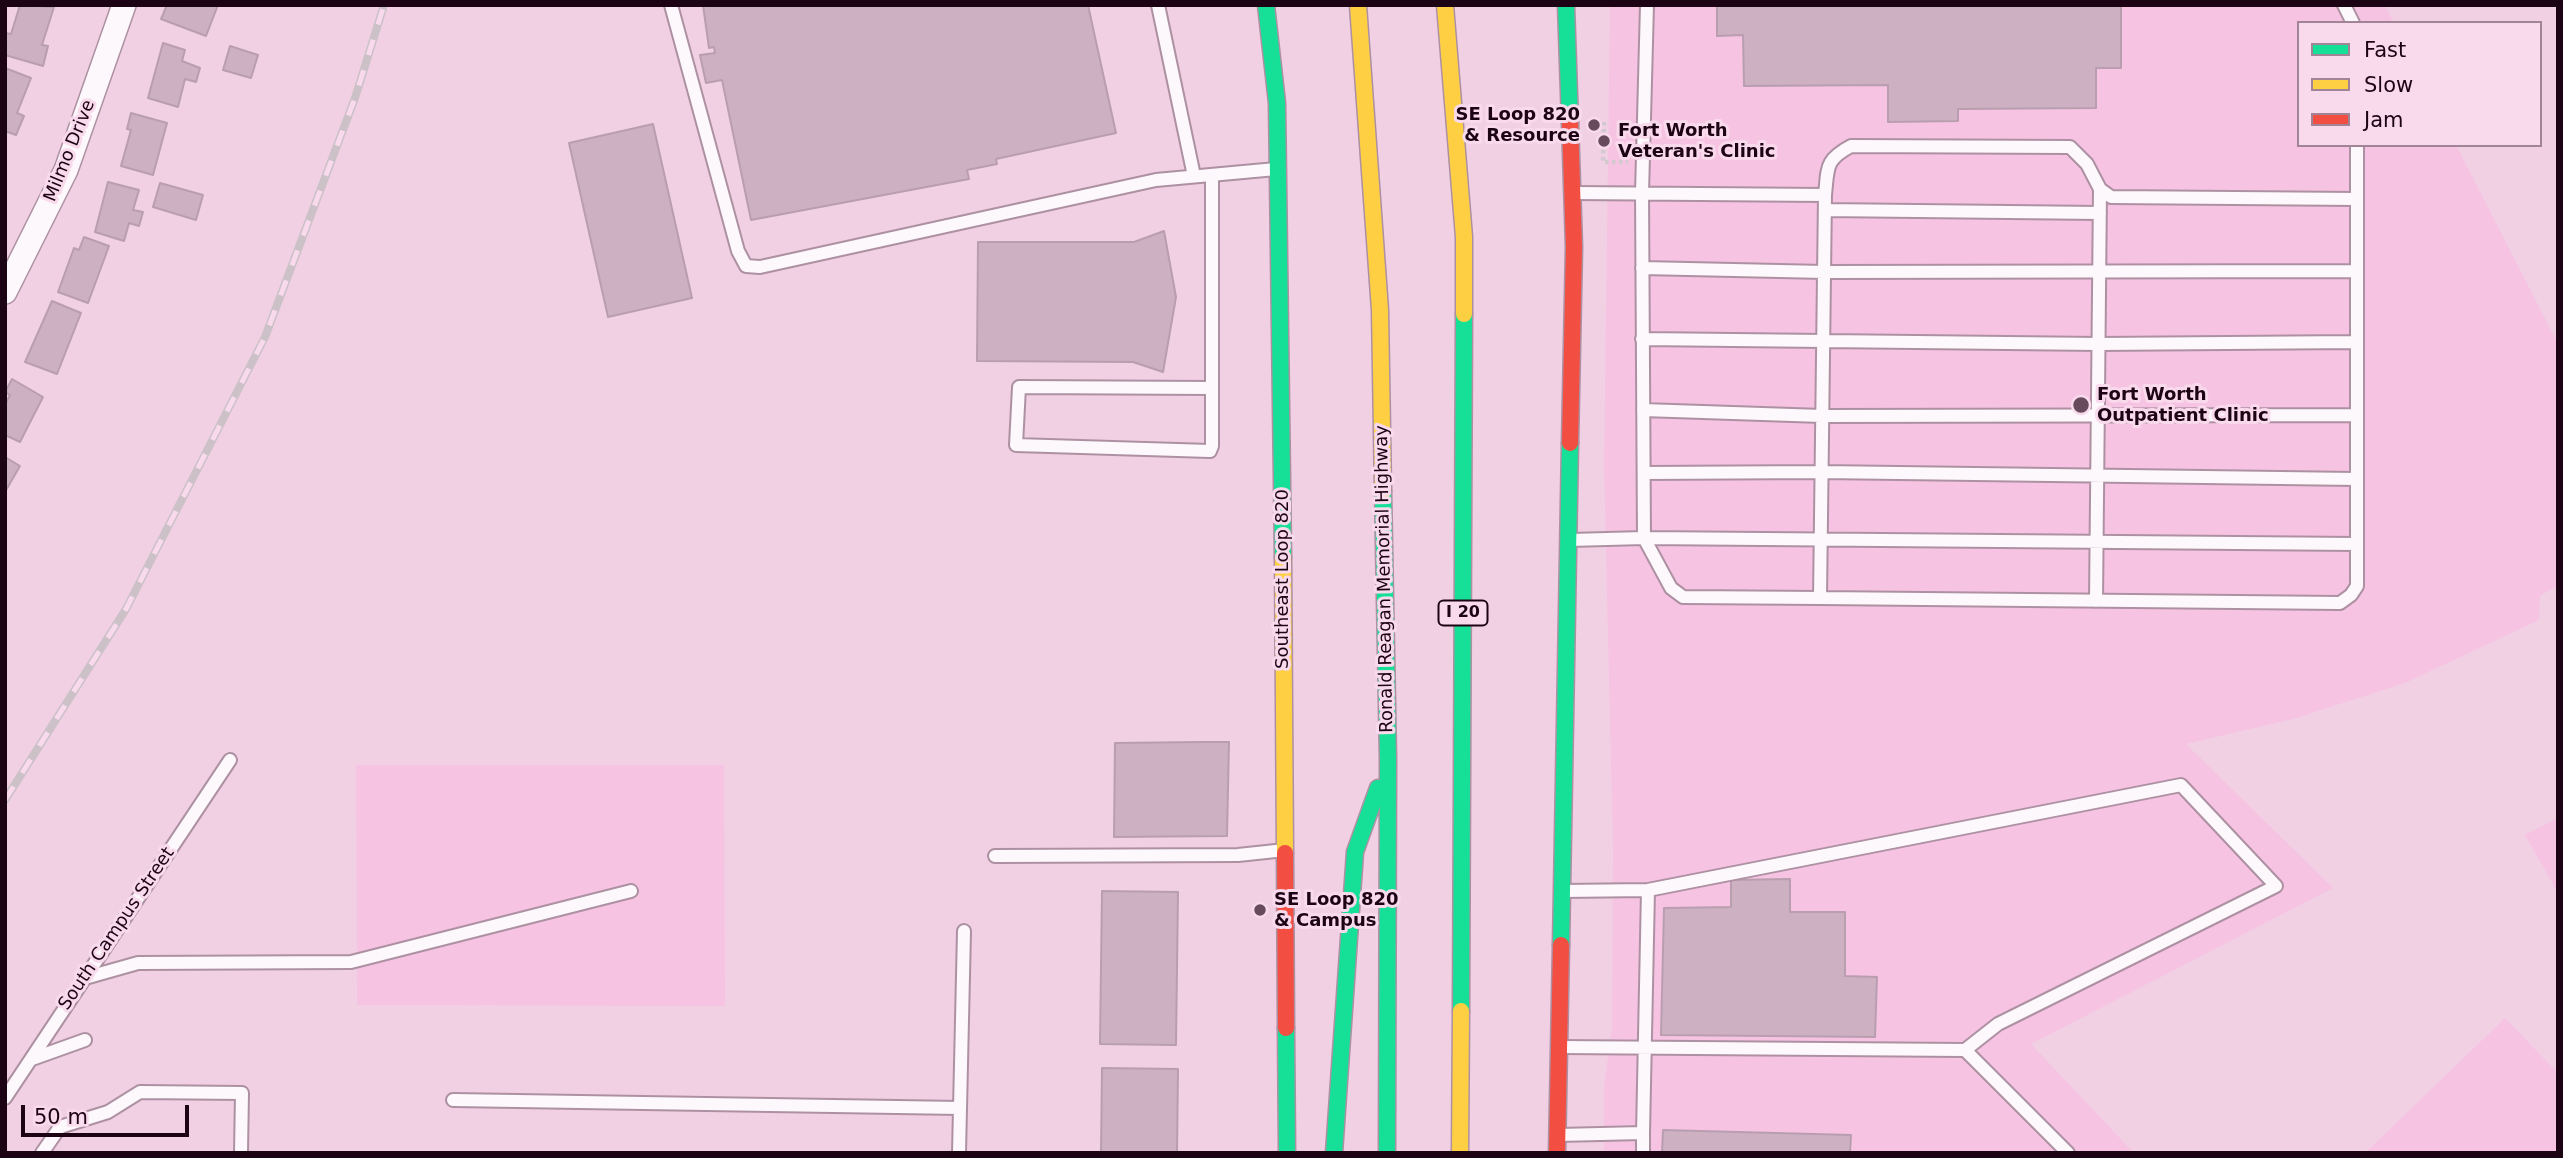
<!DOCTYPE html>
<style>
body{margin:0}
#map{position:relative;width:2563px;height:1158px;overflow:hidden;background:#f1d0e4;font-family:"DejaVu Sans",sans-serif}
canvas{display:block}
.frame{position:absolute;inset:0;border:7px solid #1d0415;pointer-events:none}
.legend{position:absolute;left:2297px;top:21px;width:245px;height:126px;box-sizing:border-box;background:#f9daec;border:2px solid #a18496;margin:0;padding:9px 12px;list-style:none;font-size:21px;color:#1d0415}
.legend li{display:flex;align-items:center;gap:14px;height:35px}
.legend b{width:35px;border:2px solid #a18496}
.scale{position:absolute;left:21px;top:1105px;width:168px;height:32px;box-sizing:border-box;border:4px solid #1d0415;border-top:0;padding-left:9px;font-size:21px;line-height:24px;white-space:nowrap;color:#1d0415;-webkit-text-stroke:5px #f9daec;paint-order:stroke}
</style>
<div id="map">
<canvas width="2563" height="1158"></canvas>
<div class="frame"></div>
<ul class="legend">
<li><b style="height:9px;background:#16e098"></b>Fast</li>
<li><b style="height:9px;background:#ffcf43"></b>Slow</li>
<li><b style="height:9px;background:#f24e42"></b>Jam</li>
</ul>
<div class="scale">50 m</div>
</div>
<script>
const c = document.querySelector('canvas').getContext('2d');
c.lineJoin = 'round';
function paint(path, color) { c.fillStyle = color; c.fill(path, 'evenodd'); }
function strokePath(path, color, width, dash) { c.strokeStyle = color; c.lineWidth = width; c.lineCap = dash ? 'butt' : 'round'; c.setLineDash(dash || []); c.stroke(path); }
function label(font, color, halo, rows, align = 'center') {
  c.font = font + ' "DejaVu Sans",sans-serif'; c.lineWidth = 6; c.setLineDash([]); c.textBaseline = 'middle'; c.strokeStyle = halo; c.fillStyle = color; for (const [text, x, y, turn = 0] of rows) {
    c.save(); c.translate(x, y); c.rotate((+turn || 0) * Math.PI / 180); c.textAlign = isNaN(turn) ? turn : align; if (halo) c.strokeText(text, 0, 0); c.fillText(text, 0, 0); c.restore();
  }
}
const built = new Path2D(`
 M 1610,5 L 2385,5 L 2394,23 L 2299,23 L 2299,145 L 2456,145 L 2558,344 L 2558,585 L 2540,596 L 2539,620 L 2405,683 L 2293,719 L 2186,744 L 2333,888 L 2031,1044 L 2134,1153 L 1604,1153 L 1604,1087 L 1612,1028 L 1613,848 L 1604,466 Z
 M 356,765 L 724,765 L 725,1006 L 357,1005 Z
 M 2558,818 L 2558,893 L 2525,835 Z
 M 2505,1018 L 2558,1073 L 2558,1153 L 2365,1153 Z`);
const building = new Path2D(`
 M 20,5 L 54,7 L 42,45 L 48,46 L 43,66 L 5,55 L 5,33 L 11,34 Z
 M 167,5 L 218,5 L 206,36 L 161,19 Z
 M 703,5 L 1088,5 L 1116,133 L 996,159 L 997,164 L 967,170 L 969,179 L 751,220 L 722,80 L 706,83 L 700,55 L 715,53 L 714,47 L 709,48 Z
 M 1717,5 L 2121,5 L 2121,68 L 2096,68 L 2096,108 L 1958,109 L 1958,121 L 1888,122 L 1888,85 L 1744,86 L 1743,35 L 1717,36 Z
 M 163,43 L 185,50 L 182,61 L 200,68 L 196,82 L 185,79 L 178,107 L 148,98 Z
 M 230,46 L 258,55 L 251,78 L 223,70 Z
 M 5,68 L 31,78 L 17,113 L 24,116 L 16,135 L 5,131 Z
 M 131,113 L 167,123 L 153,175 L 121,166 L 131,130 L 127,129 Z
 M 653,124 L 692,298 L 608,317 L 569,143 Z
 M 108,182 L 139,190 L 133,210 L 143,212 L 139,226 L 129,223 L 124,241 L 95,232 Z
 M 160,183 L 203,195 L 196,220 L 153,207 Z
 M 1164,231 L 1176,297 L 1163,372 L 1133,362 L 977,361 L 978,242 L 1134,242 Z
 M 84,237 L 109,246 L 88,303 L 58,292 L 74,248 L 79,250 Z
 M 52,301 L 81,313 L 57,374 L 25,362 Z
 M 12,379 L 43,397 L 20,442 L 5,435 L 5,405 L 10,395 L 5,392 Z
 M 5,457 L 20,466 L 5,492 Z
 M 1202,742 L 1229,742 L 1227,836 L 1114,837 L 1115,743 Z
 M 1790,879 L 1790,912 L 1845,912 L 1845,976 L 1877,977 L 1875,1037 L 1661,1035 L 1664,908 L 1731,907 L 1731,880 Z
 M 1102,891 L 1178,892 L 1176,1045 L 1100,1044 Z
 M 1102,1068 L 1178,1069 L 1177,1153 L 1101,1153 Z
 M 1663,1130 L 1851,1135 L 1850,1153 L 1662,1153 Z`);
const path = new Path2D(`
 M 1597,122 L 1604,122 L 1603,162 L 1628,162`);
const lane = new Path2D(`
 M 671,5 L 738,251 L 746,266 L 760,267 L 1156,180 L 1276,169
 M 1158,5 L 1194,176
 M 1647,5 L 1642,193 L 1644,538 L 2356,544
 M 2344,5 L 2353,23
 M 1212,175 L 1212,446 L 1210,451 L 1016,445 L 1019,387 L 1212,388
 M 1825,195 C 1828,167 1825,160 1851,146 L 2070,147 L 2087,164 L 2100,189 L 2111,197 L 2357,199
 M 1825,210 L 2100,213
 M 1642,268 L 1825,272 L 2356,271
 M 1642,339 L 2098,344 L 2355,342
 M 1643,410 L 1822,416 L 2356,415
 M 1644,473 L 1822,472 L 2356,479
 M 1570,540 L 1644,538 L 1671,588 L 1683,597 L 1820,598 L 1825,195 L 1574,193
 M 1820,598 L 2340,603 L 2351,595 L 2357,586 L 2357,145
 M 2096,601 L 2100,189
 M 995,856 L 1238,855 L 1285,850
 M 1562,891 L 1648,890 L 2181,785 L 2276,886 L 1998,1024 L 1965,1050 L 2068,1153
 M 85,978 L 138,963 L 351,962 L 631,891
 M 1559,1047 L 1965,1050
 M 32,1059 L 85,1040
 M 5,1098 L 230,760
 M 453,1100 L 960,1108
 M 1643,1133 L 1648,890
 M 1558,1135 L 1643,1133 L 1643,1153
 M 42,1153 L 60,1127 L 108,1112 L 140,1092 L 242,1093 L 241,1153
 M 959,1153 L 964,931`);
const street = new Path2D(`
 M 5,292 L 66,170 L 124,5`);
const fast = new Path2D(`
 M 1266,5 L 1277,103 L 1283,557
 M 1566,5 L 1570,123
 M 1383,491 L 1388,759 L 1387,1153
 M 1561,945 L 1570,443
 M 1461,1011 L 1464,314
 M 1286,1028 L 1287,1153
 M 1334,1153 L 1355,852 L 1378,788`);
const slow = new Path2D(`
 M 1358,5 L 1380,310 L 1383,491
 M 1445,5 L 1464,237 L 1464,314
 M 1283,557 L 1285,853
 M 1460,1153 L 1461,1011`);
const jam = new Path2D(`
 M 1570,123 L 1574,247 L 1570,443
 M 1285,853 L 1286,1028
 M 1557,1153 L 1561,945`);
const rail = new Path2D(`
 M 5,800 L 126,609 L 265,337 L 355,98 L 384,5`);
const markers = [
 [1594,125,7,"#674b5d"],
 [1604,141,7,"#674b5d"],
 [2081,405,9,"#674b5d"],
 [1260,910,7,"#674b5d"]
];
const shields = [
 [1463,613,49]
];
const shieldNames = [
 ["I 20",1463,613]
];
const poiNames = [
 ["SE Loop 820",1580,115,"right"],
 ["& Resource",1580,136,"right"],
 ["Fort Worth",1618,131],
 ["Veteran's Clinic",1618,152],
 ["Fort Worth",2097,395],
 ["Outpatient Clinic",2097,416],
 ["SE Loop 820",1274,900],
 ["& Campus",1274,921]
];
const streetNames = [
 ["Milmo Drive",70,151,-68],
 ["Southeast Loop 820",1283,579,-90],
 ["Ronald Reagan Memorial Highway",1385,579,-91],
 ["South Campus Street",117,929,-56]
];
paint(built, '#f6c3e2');
paint(building, '#cdb1c2');
strokePath(building, '#b99eaf', 2);
strokePath(lane, '#ad91a3', 16);
strokePath(street, '#ad91a3', 26);
strokePath(fast, '#ad91a3', 19);
strokePath(slow, '#ad91a3', 19);
strokePath(jam, '#ad91a3', 19);
strokePath(path, '#d3cad0', 4.5, [3.5, 3.5]);
strokePath(lane, '#fdf8fb', 12);
strokePath(street, '#fdf8fb', 23);
strokePath(fast, '#16e098', 16);
strokePath(slow, '#ffcf43', 16);
strokePath(jam, '#f24e42', 16);
strokePath(rail, '#cbc1c7', 8);
strokePath(rail, '#f9daec', 5, [16]);
for (const [x, y, r, color] of markers) { const dot = new Path2D(); dot.arc(x, y, r, 0, 2 * Math.PI); c.fillStyle = color; c.fill(dot); strokePath(dot, '#f9daec', 2.5); }
for (const [x, y, w] of shields) { const box = new Path2D(); box.roundRect(x - w / 2, y - 12.5, w, 25, 5); c.fillStyle = '#f9daec'; c.fill(box); strokePath(box, '#1d0415', 2); }
label('bold 16px', '#1d0415', null, shieldNames);
label('bold 18px', '#1d0415', '#f9daec', poiNames, 'left');
label('18px', '#1d0415', '#f9daec', streetNames);
</script>
